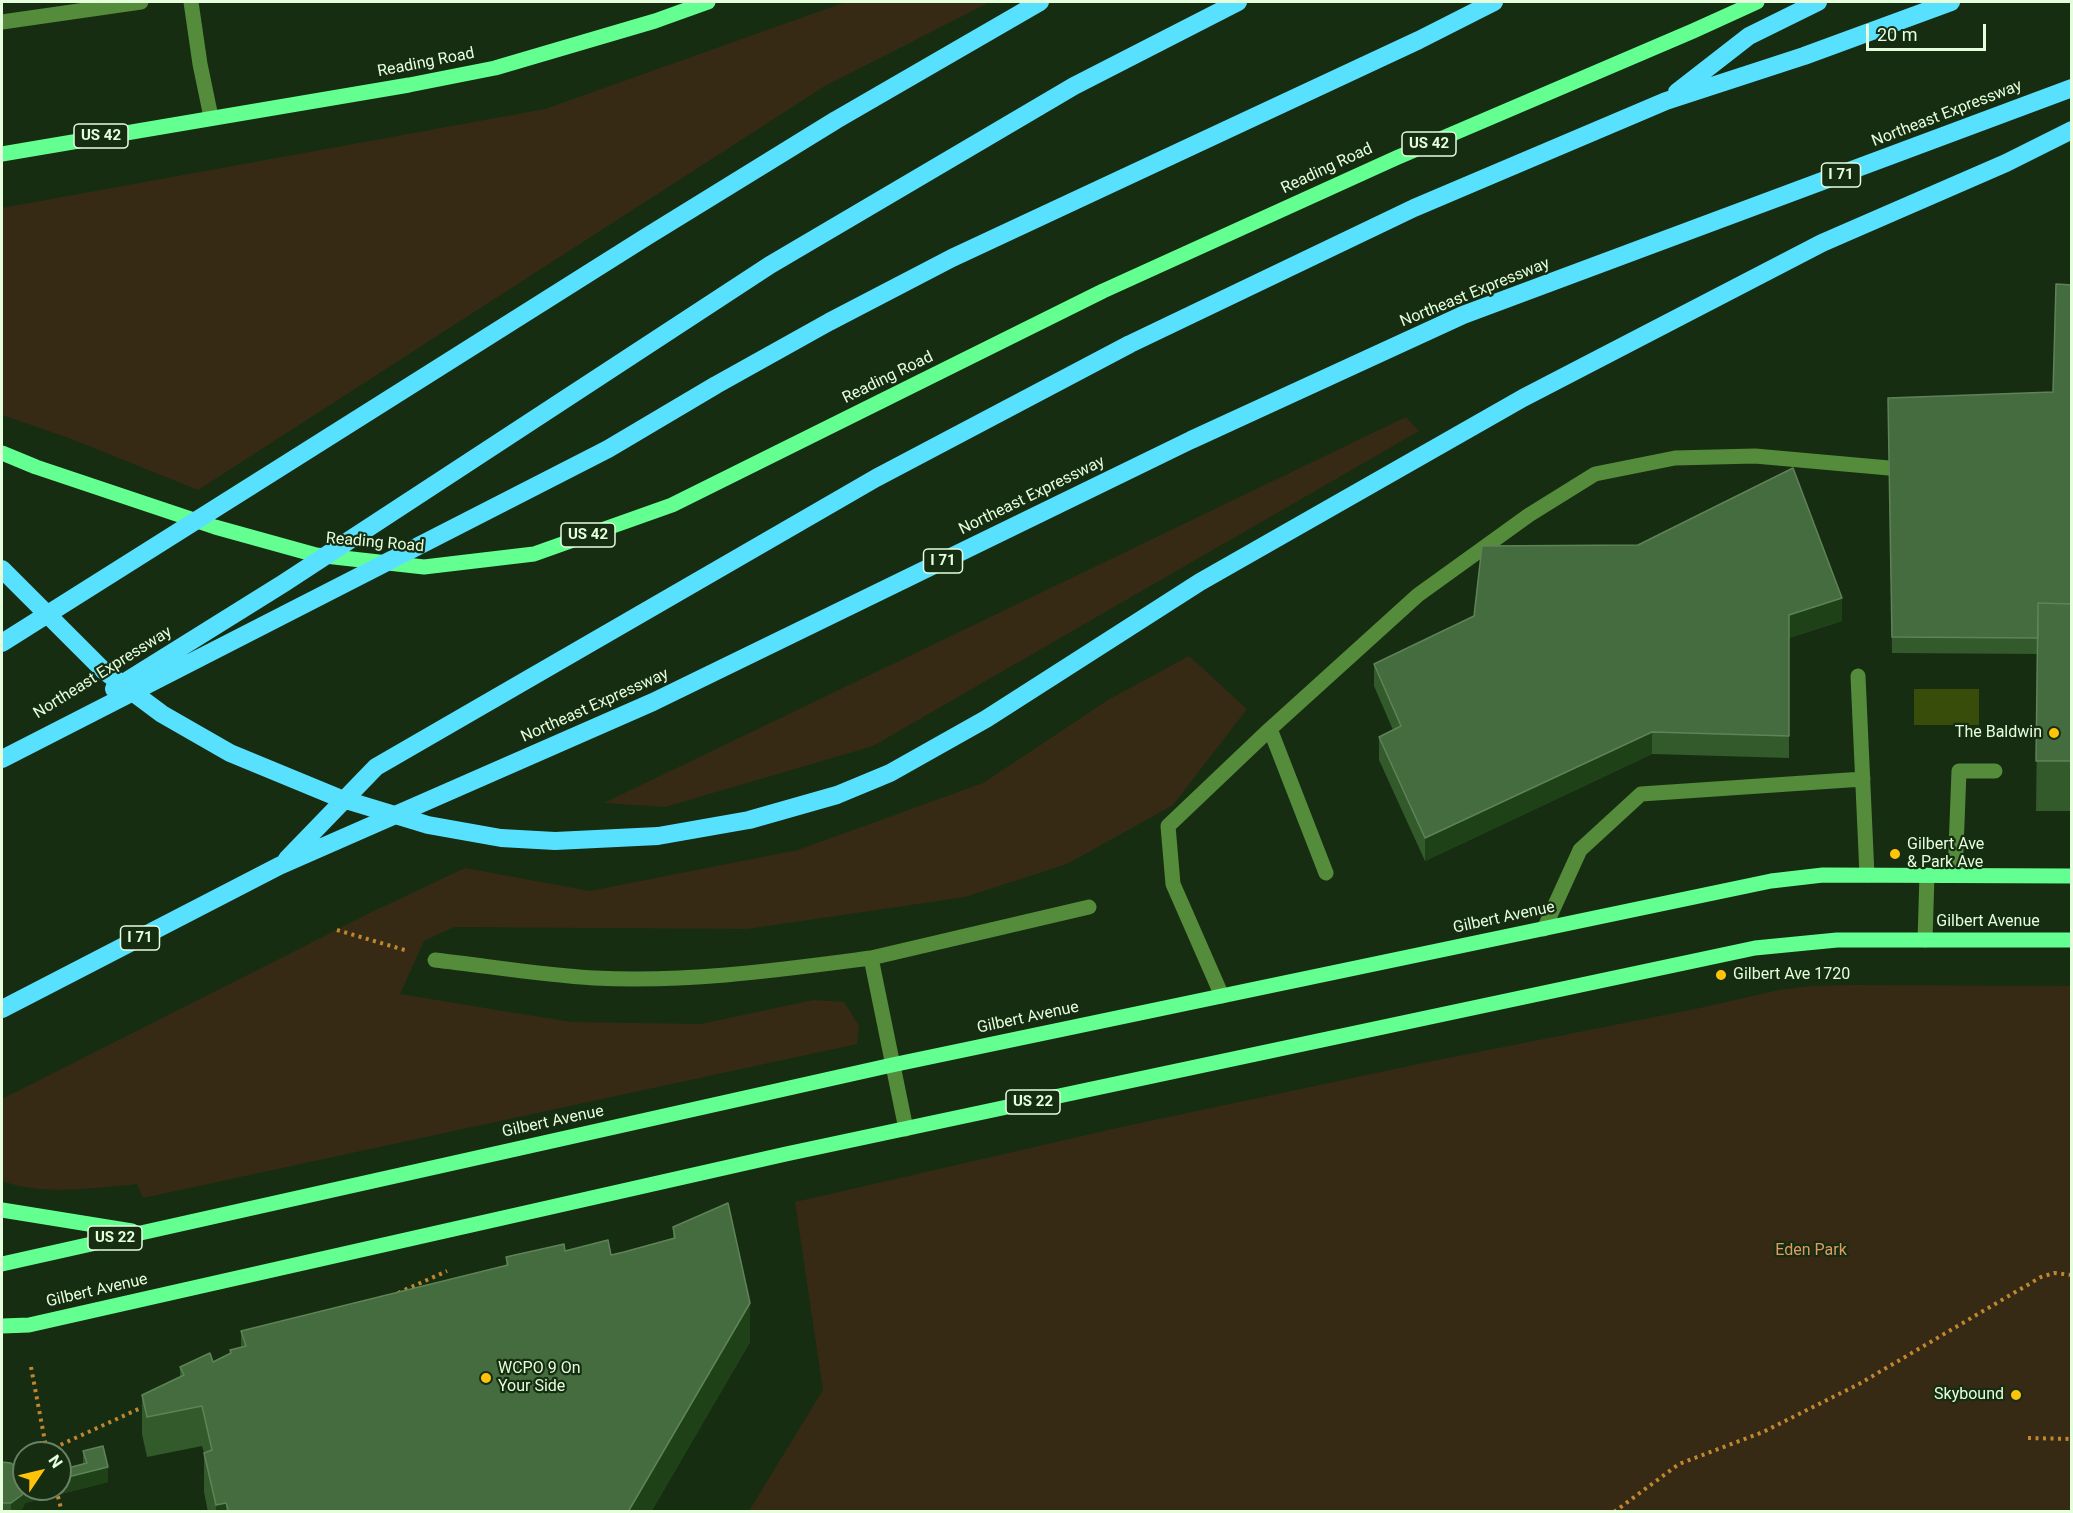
<!DOCTYPE html>
<style>
body{margin:0}
#map{position:relative;width:2073px;height:1513px;overflow:hidden;background:#162d11;font-family:Roboto,sans-serif}
canvas{display:block}
.frame{position:absolute;inset:0;border:3px solid #e5ffdd;pointer-events:none}
.north{position:absolute;left:12px;top:1441px;width:60px;height:60px;box-sizing:border-box;background:#162d11;border:2px solid #698163;border-radius:50%;rotate:55deg;font-size:16px;font-weight:700;line-height:24px;text-align:center;color:#e5ffdd}
.north::after{content:'';display:block;margin:auto;width:21px;height:27px;background:#ffc409;clip-path:polygon(50% 0,100% 100%,50% 72%,0 100%)}
.scale{position:absolute;left:1866px;top:24px;width:120px;height:27px;box-sizing:border-box;border:3px solid #e5ffdd;border-top:0;padding-left:8px;font-size:18px;line-height:21px;white-space:nowrap;color:#e5ffdd;-webkit-text-stroke:4px #162d11;paint-order:stroke}
</style>
<div id="map">
<canvas width="2073" height="1513"></canvas>
<div class="frame"></div>
<div class="north">N</div>
<div class="scale">20 m</div>
</div>
<script>
const c = document.querySelector('canvas').getContext('2d');
c.lineJoin = 'round';
function paint(path, color) { c.fillStyle = color; c.fill(path, 'evenodd'); }
function strokePath(path, color, width, dash) { c.strokeStyle = color; c.lineWidth = width; c.lineCap = dash ? 'butt' : 'round'; c.setLineDash(dash || []); c.stroke(path); }
function label(font, color, halo, rows, align = 'center') {
  c.font = font + ' Roboto,sans-serif'; c.lineWidth = 4.5; c.setLineDash([]); c.textBaseline = 'middle'; c.strokeStyle = halo; c.fillStyle = color; for (const [text, x, y, turn = 0] of rows) {
    c.save(); c.translate(x, y); c.rotate((+turn || 0) * Math.PI / 180); c.textAlign = isNaN(turn) ? turn : align; if (halo) c.strokeText(text, 0, 0); c.fillText(text, 0, 0); c.restore();
  }
}
const green = new Path2D(`
 M 846,2 L 990,2 L 825,86 L 198,490 L 69,438 L 2,415 L 2,208 L 545,109 Z
 M 1406,417 L 1419,431 L 873,746 L 665,807 L 604,803 Z
 M 1189,656 L 1247,709 L 1173,805 L 1067,864 L 965,897 L 747,929 L 454,927 L 424,941 L 400,994 L 571,1022 L 701,1024 L 813,1000 L 844,1002 L 859,1026 L 857,1044 L 143,1198 L 137,1184 C 92,1188 44,1196 2,1181 L 2,1099 L 372,912 L 465,868 L 590,891 L 798,850 L 983,783 L 1108,700 Z
 M 1852,985 L 2071,986 L 2071,1511 L 749,1511 L 823,1390 L 795,1202 L 1126,1126 L 1428,1062 L 1700,1008 L 1779,990 L 1811,986 Z`);
const water = new Path2D(`
 M 1914,689 L 1979,689 L 1979,725 L 1914,725 Z`);
const path = new Path2D(`
 M 337,930 L 408,951
 M 398,1293 L 447,1271
 M 31,1367 L 47,1452
 M 2028,1438 L 2072,1439
 M 47,1451 L 145,1406
 M 56,1489 L 62,1512
 M 1614,1512 L 1679,1464 L 1763,1432 L 1859,1384 L 2041,1277 L 2054,1273 L 2072,1275`);
const minor = new Path2D(`
 M 191,2 L 200,64 L 211,117
 M 2,22 L 141,2
 M 1858,676 L 1867,875
 M 1270,729 L 1326,873
 M 1955,875 L 1959,771 L 1995,771
 M 1544,929 L 1580,850 L 1641,794 L 1863,779
 M 1925,940 L 1927,875
 M 435,960 C 488,966 541,975 594,978 C 687,983 779,970 871,958
 M 1222,996 L 1173,884 L 1168,826 L 1270,729 L 1418,595 L 1529,515 L 1595,474 L 1675,458 L 1755,456 L 1889,468
 M 906,1129 L 871,958 L 1089,907`);
const major = new Path2D(`
 M 2,154 L 409,85 L 495,68 L 655,21 L 708,2
 M 2,453 L 36,467 L 215,527 L 316,555 L 424,567 L 534,554 L 672,505 L 1103,291 L 1396,158 L 1693,31 L 1757,2
 M 2,1210 L 132,1231
 M 2,1264 L 892,1065 L 1771,881 L 1823,875 L 2072,876
 M 2,1326 L 29,1325 L 786,1154 L 1755,948 L 1837,940 L 2072,940`);
const highway = new Path2D(`
 M 1677,92 L 1749,36 L 1818,2
 M 2,569 L 103,670 L 162,714 L 230,753 L 339,798 L 428,825 L 501,838 L 555,841 L 658,836 L 749,820 L 837,795 L 890,773 L 986,719 L 1200,582 L 1523,398 L 1822,243 L 2006,163 L 2072,130
 M 2,643 L 646,237 L 836,120 L 1040,2
 M 114,689 L 284,583 L 770,265 L 1074,86 L 1238,2
 M 2,759 L 608,449 L 716,385 L 829,322 L 952,258 L 1419,40 L 1494,2
 M 287,859 L 376,767 L 876,478 L 1130,344 L 1414,208 L 1666,101 L 1804,56 L 1951,2
 M 2,1009 L 279,866 L 653,702 L 1191,440 L 1463,315 L 2072,88`);
const wall = new Path2D(`
 M 2072,285 L 2072,811 L 2036,811 L 2038,654 L 1892,653 L 1888,398 L 2053,392 Z
 M 1842,621 L 1789,638 L 1789,758 L 1652,754 L 1425,861 L 1379,760 L 1379,737 L 1393,730 L 1374,686 L 1374,664 Z
 M 673,1227 L 750,1342 L 651,1512 L 208,1512 L 204,1492 L 204,1453 L 202,1446 L 147,1457 L 142,1434 L 142,1395 L 180,1377 L 180,1367 L 213,1362 L 230,1354 L 230,1350 L 241,1347 L 241,1331 L 506,1266 L 506,1257 L 565,1251 L 611,1255 L 673,1238 Z
 M 83,1451 L 108,1482 L 25,1503 L 21,1512 L 2,1512 L 2,1463 L 24,1489 L 83,1464 Z`);
const shadedWall = new Path2D(`
 M 1842,598 L 1842,621 L 1789,638 L 1789,758 L 1789,615 Z
 M 1652,732 L 1652,754 L 1425,861 L 1425,838 Z
 M 750,1303 L 750,1342 L 651,1512 L 628,1512 Z
 M 108,1467 L 108,1482 L 25,1503 L 21,1512 L 11,1512 L 11,1503 L 25,1489 L 60,1489 L 60,1479 Z
 M 226,1503 L 226,1512 L 216,1512 L 216,1505 Z`);
const building = new Path2D(`
 M 2056,284 L 2072,285 L 2072,604 L 2038,603 L 2038,638 L 1892,637 L 1888,398 L 2053,392 Z
 M 1793,468 L 1842,598 L 1789,615 L 1789,736 L 1652,732 L 1425,838 L 1379,737 L 1401,726 L 1374,664 L 1474,616 L 1482,546 L 1638,545 Z
 M 2038,603 L 2072,604 L 2072,761 L 2036,761 Z
 M 728,1203 L 750,1303 L 628,1512 L 229,1512 L 226,1503 L 216,1505 L 204,1453 L 212,1450 L 202,1406 L 147,1417 L 142,1395 L 184,1375 L 180,1367 L 210,1353 L 213,1362 L 231,1353 L 230,1350 L 246,1346 L 241,1331 L 508,1265 L 506,1257 L 564,1244 L 565,1251 L 608,1240 L 611,1255 L 624,1252 L 675,1238 L 673,1227 Z
 M 103,1446 L 108,1467 L 60,1479 L 60,1470 L 87,1463 L 83,1451 Z
 M 2,1462 L 11,1463 L 24,1474 L 24,1489 L 25,1489 L 22,1495 L 11,1503 L 2,1503 Z`);
const markers = [
 [2054,733,6,"#ffc409"],
 [1895,854,6,"#ffc409"],
 [1721,975,6,"#ffc409"],
 [486,1378,6,"#ffc409"],
 [2016,1395,6,"#ffc409"]
];
const shields = [
 [101,136,54],
 [1429,144,54],
 [1841,175,39],
 [588,535,54],
 [943,561,39],
 [140,938,39],
 [1033,1102,54],
 [115,1238,54]
];
const shieldNames = [
 ["US 42",101,136],
 ["US 42",1429,144],
 ["I 71",1841,175],
 ["US 42",588,535],
 ["I 71",943,561],
 ["I 71",140,938],
 ["US 22",1033,1102],
 ["US 22",115,1238]
];
const streetNames = [
 ["Reading Road",426,63,-11],
 ["Northeast Expressway",1947,114,-21],
 ["Reading Road",1327,169,-25],
 ["Northeast Expressway",1475,293,-22],
 ["Reading Road",888,378,-26],
 ["Northeast Expressway",1032,496,-26],
 ["Reading Road",375,543,5],
 ["Northeast Expressway",103,673,-32],
 ["Northeast Expressway",595,706,-24],
 ["Gilbert Avenue",1504,918,-12],
 ["Gilbert Avenue",1988,922],
 ["Gilbert Avenue",1028,1018,-12],
 ["Gilbert Avenue",553,1122,-12],
 ["Gilbert Avenue",97,1291,-13]
];
const poiNames = [
 ["The Baldwin",2042,733,"right"],
 ["Gilbert Ave",1907,845],
 ["& Park Ave",1907,863],
 ["Gilbert Ave 1720",1733,975],
 ["WCPO 9 On",498,1369],
 ["Your Side",498,1387],
 ["Skybound",2004,1395,"right"]
];
const parkNames = [
 ["Eden Park",1811,1251]
];
paint(green, '#372a14');
paint(water, '#394d0b');
strokePath(path, '#c18730', 4, [3, 4.5]);
strokePath(minor, '#548c3c', 15);
strokePath(major, '#64ff91', 15);
strokePath(highway, '#58e1ff', 18);
paint(wall, '#325a2a');
paint(shadedWall, '#1e4118');
paint(building, '#456c3e');
strokePath(building, '#5e8357', 1.5);
for (const [x, y, r, color] of markers) { const dot = new Path2D(); dot.arc(x, y, r, 0, 2 * Math.PI); c.fillStyle = color; c.fill(dot); strokePath(dot, '#162d11', 2); }
for (const [x, y, w] of shields) { const box = new Path2D(); box.roundRect(x - w / 2, y - 12, w, 24, 4.5); c.fillStyle = '#162d11'; c.fill(box); strokePath(box, '#e5ffdd', 1.5); }
label('bold 15px', '#e5ffdd', null, shieldNames);
label('16px', '#e5ffdd', '#162d11', streetNames);
label('16px', '#e5ffdd', '#162d11', poiNames, 'left');
label('16px', '#e29966', '#162d11', parkNames);
</script>
